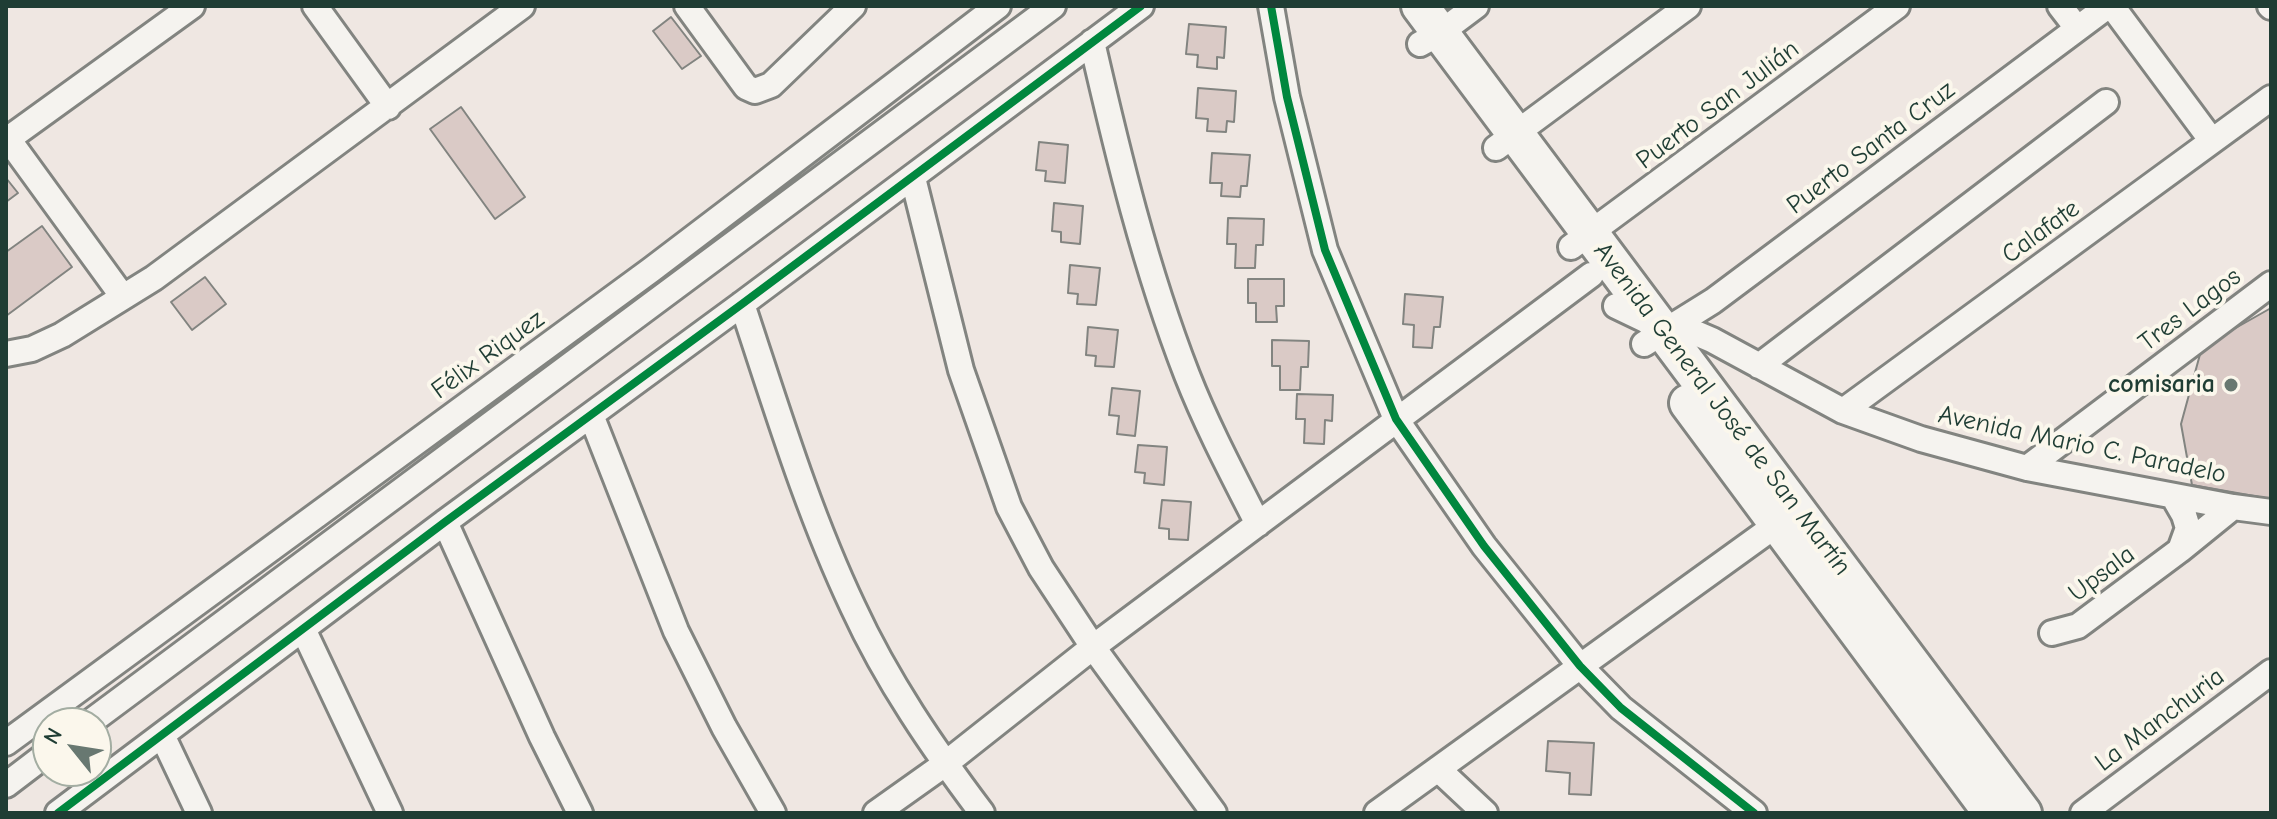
<!DOCTYPE html>
<meta charset="utf-8">
<style>
body{margin:0}
#map{position:relative;width:2277px;height:819px;overflow:hidden;background:#efe7e2;font-family:"Comic Neue",sans-serif}
canvas{display:block}
.frame{position:absolute;inset:0;border:8px solid #1f3d34;pointer-events:none}
.north{position:absolute;left:32px;top:707px;width:80px;height:80px;box-sizing:border-box;background:#fbf7ec;border:2px solid #a3ada2;border-radius:50%;rotate:300deg;font-size:22px;font-weight:700;line-height:32px;text-align:center;color:#1f3d34}
.north::after{content:'';display:block;margin:auto;width:28px;height:36px;background:#687871;clip-path:polygon(50% 0,100% 100%,50% 72%,0 100%)}
</style>
<div id="map">
<canvas width="2277" height="819"></canvas>
<div class="frame"></div>
<div class="north">N</div>
</div>
<script>
const c = document.querySelector('canvas').getContext('2d');
c.lineJoin = 'round';
function paint(path, color) { c.fillStyle = color; c.fill(path, 'evenodd'); }
function strokePath(path, color, width, dash) { c.strokeStyle = color; c.lineWidth = width; c.lineCap = dash ? 'butt' : 'round'; c.setLineDash(dash || []); c.stroke(path); }
function label(font, color, halo, rows, align = 'center') {
  c.font = font + ' "Comic Neue",sans-serif'; c.lineWidth = 8; c.setLineDash([]); c.textBaseline = 'middle'; c.strokeStyle = halo; c.fillStyle = color; for (const [text, x, y, turn = 0] of rows) {
    c.save(); c.translate(x, y); c.rotate((+turn || 0) * Math.PI / 180); c.textAlign = isNaN(turn) ? turn : align; if (halo) c.strokeText(text, 0, 0); c.fillText(text, 0, 0); c.restore();
  }
}
const building = new Path2D(`
 M 671,17 L 701,56 L 682,69 L 653,31 Z
 M 1189,24 L 1226,27 L 1224,58 L 1217,57 L 1217,69 L 1197,67 L 1198,55 L 1186,54 Z
 M 1198,88 L 1236,91 L 1234,122 L 1227,121 L 1226,132 L 1207,131 L 1208,119 L 1196,118 Z
 M 461,107 L 525,197 L 495,219 L 430,129 Z
 M 1039,142 L 1068,145 L 1065,183 L 1045,181 L 1046,171 L 1036,170 Z
 M 1212,153 L 1250,155 L 1247,186 L 1241,186 L 1240,197 L 1221,196 L 1222,183 L 1210,183 Z
 M 6,178 L 18,193 L 6,202 Z
 M 1054,203 L 1083,206 L 1080,244 L 1061,242 L 1061,232 L 1052,231 Z
 M 1228,218 L 1264,219 L 1263,245 L 1256,245 L 1255,268 L 1235,268 L 1236,244 L 1227,244 Z
 M 42,226 L 72,267 L 6,316 L 6,252 Z
 M 1070,265 L 1100,268 L 1096,305 L 1077,304 L 1078,294 L 1068,293 Z
 M 205,277 L 226,304 L 192,330 L 171,302 Z
 M 1248,279 L 1284,279 L 1284,306 L 1276,306 L 1277,322 L 1256,322 L 1256,303 L 1248,303 Z
 M 1405,294 L 1443,297 L 1440,327 L 1434,327 L 1432,348 L 1413,347 L 1414,325 L 1403,324 Z
 M 2271,308 L 2271,499 L 2192,485 L 2181,424 L 2202,347 Z
 M 1088,327 L 1118,330 L 1114,367 L 1095,366 L 1096,356 L 1086,355 Z
 M 1272,340 L 1309,341 L 1308,367 L 1301,367 L 1300,390 L 1280,390 L 1280,366 L 1272,366 Z
 M 1112,388 L 1140,391 L 1135,436 L 1117,434 L 1119,416 L 1109,415 Z
 M 1297,394 L 1333,395 L 1332,421 L 1325,420 L 1324,444 L 1304,443 L 1305,419 L 1296,419 Z
 M 1138,445 L 1167,447 L 1164,485 L 1144,483 L 1145,473 L 1135,472 Z
 M 1162,500 L 1191,502 L 1188,540 L 1169,539 L 1169,529 L 1159,528 Z
 M 1548,741 L 1594,743 L 1591,795 L 1569,794 L 1570,773 L 1546,771 Z`);
const minor = new Path2D(`
 M 315,6 L 388,107
 M 687,6 L 746,87 L 755,91 L 771,85 L 853,6
 M 1271,6 L 1287,97 L 1325,250 L 1396,419 L 1484,546 L 1580,666 L 1621,708 L 1754,813
 M 2060,6 L 2077,28
 M 2112,6 L 2212,141
 M 2270,6 L 2271,7
 M 1092,42 C 1118,155 1145,267 1187,375 C 1207,426 1233,475 1258,524
 M 1420,44 L 1440,33 L 1476,6
 M 6,136 L 123,297
 M 8,139 L 192,6
 M 1496,148 L 1688,6
 M 913,178 L 961,370 L 1009,507 L 1041,568 L 1093,647 L 1214,813
 M 1571,247 L 1897,6
 M 742,304 C 776,406 807,510 853,607 C 887,681 933,748 982,813
 M 1616,306 L 1664,329 L 1698,334 L 1712,340 L 1843,411 L 1921,439 L 2027,468 L 2233,507 L 2271,512
 M 1644,344 L 1713,301 L 2108,6
 M 6,354 L 32,349 L 62,335 L 154,278 L 522,6
 M 1759,366 L 2106,102
 M 1843,411 L 2271,98
 M 591,415 L 676,631 L 724,727 L 773,813
 M 2027,468 L 2271,284
 M 445,522 L 542,737 L 580,813
 M 2180,550 L 2233,507
 M 303,629 L 390,813
 M 2052,633 L 2078,626 L 2180,550 L 2188,528 L 2184,515 L 2173,496
 M 89,723 L 1053,6
 M 162,735 L 199,813
 M 6,743 L 651,270 L 998,6
 M 1438,769 L 1485,813
 M 6,785 L 48,753
 M 58,813 L 445,522 L 742,304 L 1141,6
 M 876,813 L 945,764 L 1093,647 L 1591,275
 M 1377,813 L 1790,515
 M 2083,813 L 2271,672`);
const highway = new Path2D(`
 M 1420,6 L 2023,813
 M 1688,403 L 1992,813`);
const cycleway = new Path2D(`
 M 1271,6 L 1287,97 L 1325,250 L 1396,419 L 1484,546 L 1580,666 L 1621,708 L 1754,813
 M 58,813 L 445,522 L 742,304 L 1141,6`);
const markers = [
 [2231,385,8,"#687871"]
];
const streetNames = [
 ["Puerto San Julián",1718,105,-37],
 ["Puerto Santa Cruz",1871,148,-37],
 ["Calafate",2041,232,-36],
 ["Tres Lagos",2190,310,-37],
 ["Félix Riquez",488,355,-36],
 ["Avenida General José de San Martín",1722,409,53],
 ["Avenida Mario C. Paradelo",2082,445,12],
 ["Upsala",2102,574,-37],
 ["La Manchuria",2160,720,-37]
];
const poiNames = [
 ["comisaria",2215,385]
];
paint(building, '#dacac6');
strokePath(building, '#828480', 2);
strokePath(minor, '#828480', 30);
strokePath(highway, '#828480', 42);
strokePath(minor, '#f5f3ef', 24);
strokePath(highway, '#f5f3ef', 36);
strokePath(cycleway, '#00873e', 8);
for (const [x, y, r, color] of markers) { const dot = new Path2D(); dot.arc(x, y, r, 0, 2 * Math.PI); c.fillStyle = color; c.fill(dot); strokePath(dot, '#fbf7ec', 3); }
label('26px', '#1f3d34', '#fbf7ec', streetNames);
label('bold 26px', '#1f3d34', '#fbf7ec', poiNames, 'right');
</script>
